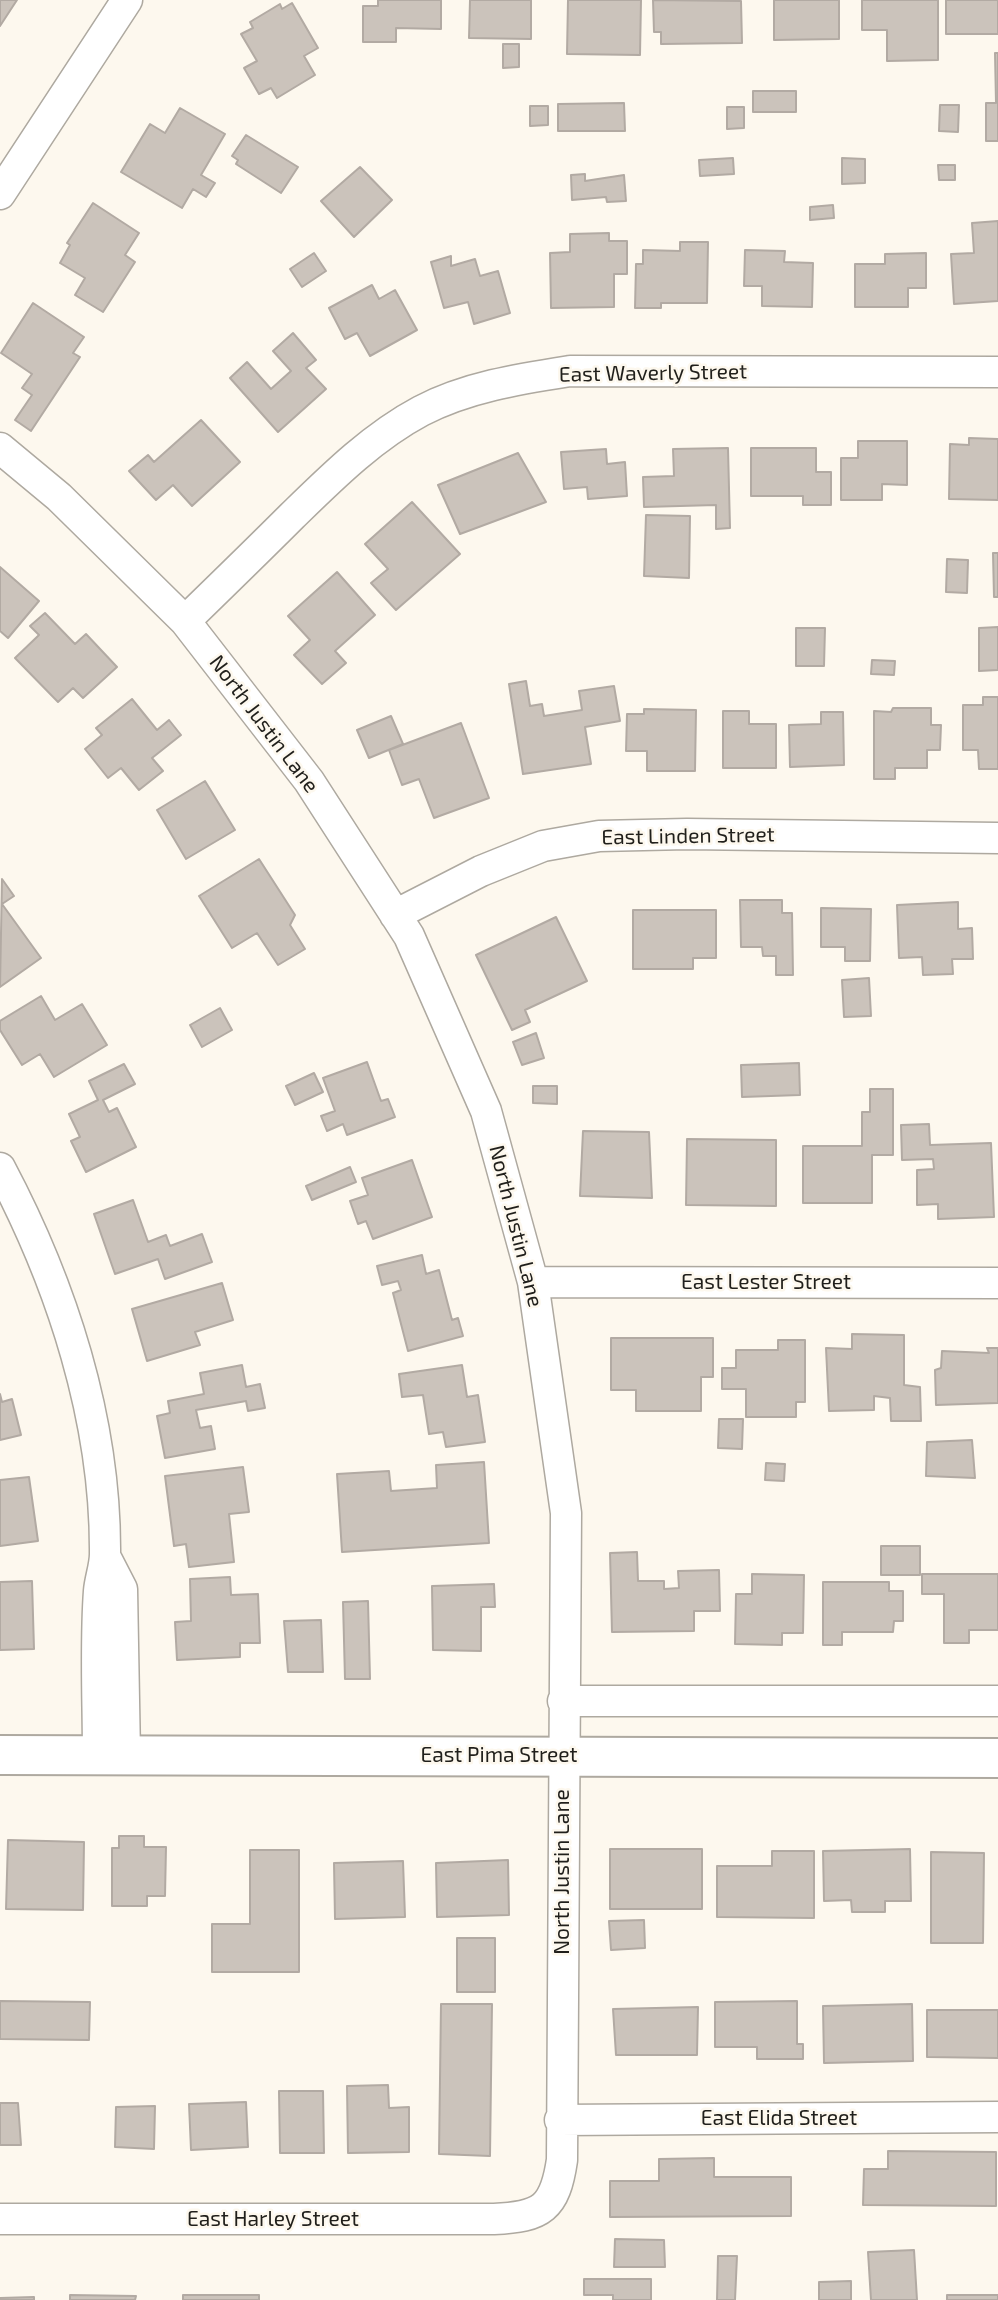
<!DOCTYPE html>
<style>
body{margin:0}
canvas{display:block;background:#fdf8ee}
</style>
<canvas width="998" height="2300"></canvas>
<script>
const c = document.querySelector('canvas').getContext('2d');
c.lineJoin = 'round';
function paint(path, color) { c.fillStyle = color; c.fill(path, 'evenodd'); }
function strokePath(path, color, width, dash) { c.strokeStyle = color; c.lineWidth = width; c.lineCap = dash ? 'butt' : 'round'; c.setLineDash(dash || []); c.stroke(path); }
function label(font, color, halo, rows, align = 'center') {
  c.font = font + ' "Exo 2",sans-serif'; c.lineWidth = 5; c.setLineDash([]); c.textBaseline = 'middle'; c.strokeStyle = halo; c.fillStyle = color; for (const [text, x, y, turn = 0] of rows) {
    c.save(); c.translate(x, y); c.rotate((+turn || 0) * Math.PI / 180); c.textAlign = isNaN(turn) ? turn : align; if (halo) c.strokeText(text, 0, 0); c.fillText(text, 0, 0); c.restore();
  }
}
const building = new Path2D(`
 M 0,0 L 17,0 L 0,26 Z
 M 378,0 L 441,0 L 441,29 L 396,28 L 396,42 L 363,42 L 363,6 L 378,6 Z
 M 470,0 L 531,0 L 531,39 L 469,38 Z
 M 568,0 L 641,0 L 640,55 L 567,54 Z
 M 653,0 L 741,1 L 742,43 L 661,44 L 661,32 L 654,32 Z
 M 774,0 L 839,0 L 839,39 L 774,40 Z
 M 862,0 L 938,0 L 938,60 L 887,61 L 887,30 L 862,30 Z
 M 946,0 L 998,0 L 998,34 L 946,34 Z
 M 292,3 L 318,48 L 304,56 L 315,75 L 277,98 L 271,88 L 259,94 L 244,68 L 257,61 L 241,34 L 253,28 L 250,22 L 280,4 L 282,9 Z
 M 503,44 L 519,44 L 519,67 L 503,68 Z
 M 995,53 L 998,53 L 998,141 L 986,141 L 986,103 L 996,103 Z
 M 753,91 L 796,91 L 796,112 L 753,112 Z
 M 624,103 L 625,131 L 558,131 L 558,104 Z
 M 940,105 L 959,105 L 958,132 L 939,131 Z
 M 530,106 L 548,106 L 548,125 L 530,126 Z
 M 727,107 L 744,107 L 744,128 L 727,129 Z
 M 180,108 L 225,134 L 201,175 L 215,183 L 206,197 L 193,189 L 182,208 L 121,172 L 150,124 L 165,133 Z
 M 246,135 L 298,167 L 281,193 L 236,164 L 238,160 L 232,156 Z
 M 733,158 L 734,174 L 700,176 L 699,160 Z
 M 842,158 L 865,159 L 865,183 L 842,184 Z
 M 938,165 L 955,165 L 955,180 L 939,180 Z
 M 360,167 L 392,200 L 354,237 L 321,201 Z
 M 585,174 L 585,181 L 624,175 L 626,201 L 607,202 L 606,197 L 572,200 L 571,175 Z
 M 93,203 L 139,233 L 125,255 L 135,262 L 103,312 L 75,295 L 85,278 L 60,263 L 70,245 L 67,243 Z
 M 833,205 L 834,218 L 810,220 L 810,207 Z
 M 998,221 L 998,301 L 954,304 L 951,254 L 974,253 L 972,223 Z
 M 609,233 L 609,241 L 627,241 L 627,274 L 614,274 L 614,307 L 551,308 L 550,253 L 570,252 L 570,234 Z
 M 680,242 L 708,242 L 707,303 L 661,303 L 661,308 L 635,308 L 636,264 L 643,264 L 643,250 L 680,251 Z
 M 745,250 L 785,251 L 784,262 L 813,263 L 812,307 L 762,306 L 762,286 L 744,286 Z
 M 314,253 L 326,271 L 302,287 L 290,269 Z
 M 926,253 L 926,288 L 908,288 L 908,307 L 855,307 L 855,264 L 885,264 L 885,254 Z
 M 451,256 L 451,266 L 475,259 L 480,276 L 498,271 L 510,313 L 474,324 L 468,302 L 444,308 L 431,262 Z
 M 372,285 L 379,299 L 395,290 L 417,330 L 370,356 L 357,333 L 345,339 L 329,308 Z
 M 33,303 L 84,337 L 73,353 L 80,357 L 31,431 L 15,420 L 32,395 L 22,388 L 32,374 L 1,353 Z
 M 293,333 L 316,360 L 306,368 L 326,389 L 278,432 L 230,378 L 247,362 L 271,389 L 291,371 L 273,351 Z
 M 201,420 L 240,462 L 192,506 L 173,485 L 156,500 L 129,471 L 148,455 L 154,462 Z
 M 969,438 L 998,439 L 998,500 L 949,499 L 950,444 L 969,445 Z
 M 858,441 L 907,441 L 907,485 L 882,484 L 882,500 L 841,500 L 841,458 L 858,458 Z
 M 728,448 L 730,528 L 716,529 L 716,505 L 644,507 L 643,477 L 674,476 L 673,449 Z
 M 751,448 L 816,448 L 816,472 L 831,472 L 831,505 L 803,505 L 803,496 L 751,496 Z
 M 606,449 L 607,464 L 625,462 L 627,496 L 588,499 L 587,487 L 564,489 L 561,452 Z
 M 518,453 L 546,502 L 460,534 L 438,485 Z
 M 412,502 L 460,554 L 396,610 L 371,583 L 388,569 L 365,544 Z
 M 646,515 L 690,516 L 689,578 L 644,576 Z
 M 993,553 L 998,553 L 998,597 L 994,597 Z
 M 947,559 L 968,560 L 967,593 L 946,592 Z
 M 0,567 L 39,601 L 8,638 L 0,631 Z
 M 337,572 L 375,615 L 335,651 L 346,663 L 322,684 L 294,655 L 310,640 L 288,616 Z
 M 45,613 L 75,644 L 86,634 L 117,667 L 83,698 L 73,688 L 58,702 L 15,658 L 39,635 L 30,626 Z
 M 998,627 L 998,670 L 979,671 L 979,628 Z
 M 796,628 L 825,628 L 824,666 L 796,666 Z
 M 872,660 L 895,661 L 894,675 L 871,674 Z
 M 526,681 L 530,706 L 542,704 L 544,716 L 582,710 L 579,691 L 614,686 L 620,721 L 585,727 L 591,764 L 523,774 L 509,684 Z
 M 983,697 L 998,697 L 998,769 L 979,769 L 978,750 L 963,750 L 963,705 L 983,705 Z
 M 132,699 L 157,730 L 169,720 L 181,735 L 152,758 L 163,771 L 139,790 L 121,768 L 108,778 L 85,749 L 102,735 L 96,728 Z
 M 893,708 L 931,708 L 931,725 L 941,725 L 940,750 L 927,750 L 927,768 L 895,768 L 895,779 L 874,779 L 874,711 L 891,712 Z
 M 644,709 L 696,710 L 695,771 L 647,771 L 647,751 L 626,751 L 627,714 L 644,714 Z
 M 723,711 L 749,711 L 749,724 L 776,724 L 776,768 L 723,768 Z
 M 821,712 L 843,712 L 844,765 L 790,767 L 789,725 L 821,724 Z
 M 391,716 L 403,744 L 369,758 L 357,730 Z
 M 461,723 L 489,798 L 434,818 L 419,779 L 402,785 L 389,750 Z
 M 205,781 L 235,830 L 186,859 L 157,810 Z
 M 259,859 L 295,915 L 290,925 L 305,949 L 278,965 L 257,933 L 232,948 L 199,896 Z
 M 2,879 L 14,896 L 2,904 L 41,958 L 0,987 Z
 M 740,900 L 782,900 L 782,913 L 792,913 L 793,975 L 776,975 L 776,956 L 763,956 L 762,947 L 741,947 Z
 M 958,902 L 958,929 L 972,928 L 973,959 L 952,959 L 953,974 L 923,975 L 922,957 L 899,958 L 897,905 Z
 M 821,908 L 871,909 L 870,961 L 845,961 L 845,947 L 821,947 Z
 M 633,910 L 716,910 L 716,958 L 693,958 L 693,969 L 633,969 Z
 M 556,917 L 587,981 L 525,1010 L 530,1022 L 512,1030 L 476,955 Z
 M 869,978 L 871,1016 L 844,1017 L 842,980 Z
 M 41,996 L 55,1020 L 82,1004 L 107,1045 L 54,1077 L 40,1054 L 22,1065 L 0,1030 L 0,1021 Z
 M 220,1008 L 232,1030 L 202,1047 L 190,1025 Z
 M 536,1033 L 544,1058 L 522,1065 L 513,1042 Z
 M 367,1062 L 381,1101 L 388,1099 L 395,1117 L 347,1135 L 343,1124 L 327,1131 L 321,1116 L 335,1111 L 323,1078 Z
 M 799,1063 L 800,1095 L 742,1097 L 741,1065 Z
 M 124,1064 L 135,1084 L 103,1100 L 109,1112 L 117,1108 L 136,1147 L 86,1172 L 71,1141 L 80,1137 L 69,1114 L 98,1100 L 89,1081 Z
 M 314,1073 L 323,1092 L 295,1105 L 286,1086 Z
 M 533,1086 L 557,1086 L 557,1104 L 533,1103 Z
 M 870,1089 L 893,1089 L 893,1155 L 872,1155 L 872,1203 L 803,1203 L 803,1146 L 862,1146 L 862,1112 L 870,1112 Z
 M 929,1124 L 930,1145 L 991,1143 L 994,1217 L 938,1219 L 938,1204 L 917,1205 L 917,1170 L 934,1169 L 933,1159 L 902,1160 L 901,1125 Z
 M 583,1131 L 649,1132 L 652,1198 L 580,1196 Z
 M 687,1139 L 776,1140 L 776,1206 L 686,1205 Z
 M 412,1160 L 432,1217 L 373,1239 L 366,1221 L 358,1224 L 350,1201 L 368,1195 L 362,1178 Z
 M 350,1167 L 356,1182 L 312,1200 L 306,1186 Z
 M 133,1200 L 148,1242 L 166,1235 L 170,1246 L 202,1234 L 212,1262 L 165,1279 L 158,1259 L 115,1274 L 94,1214 Z
 M 422,1255 L 426,1274 L 439,1270 L 452,1320 L 458,1318 L 463,1336 L 408,1351 L 393,1293 L 401,1290 L 398,1281 L 382,1285 L 377,1266 Z
 M 222,1283 L 233,1320 L 195,1332 L 200,1345 L 147,1361 L 132,1309 Z
 M 852,1334 L 904,1335 L 904,1385 L 920,1387 L 921,1421 L 891,1421 L 890,1398 L 874,1396 L 874,1410 L 829,1411 L 826,1348 L 852,1349 Z
 M 611,1338 L 713,1338 L 713,1377 L 701,1377 L 701,1411 L 636,1411 L 636,1390 L 611,1390 Z
 M 778,1340 L 805,1340 L 805,1402 L 796,1402 L 796,1417 L 746,1417 L 746,1389 L 722,1389 L 722,1368 L 736,1368 L 736,1350 L 778,1350 Z
 M 987,1348 L 998,1348 L 998,1403 L 936,1405 L 935,1370 L 941,1368 L 942,1351 L 989,1353 Z
 M 242,1365 L 246,1387 L 260,1384 L 265,1408 L 248,1411 L 246,1401 L 196,1410 L 200,1428 L 211,1426 L 215,1449 L 165,1458 L 157,1416 L 170,1413 L 168,1401 L 204,1394 L 200,1373 Z
 M 462,1365 L 467,1397 L 478,1395 L 485,1442 L 446,1447 L 443,1432 L 429,1434 L 423,1395 L 402,1397 L 399,1374 Z
 M 0,1394 L 2,1402 L 12,1399 L 21,1435 L 0,1440 Z
 M 719,1419 L 743,1419 L 742,1449 L 718,1448 Z
 M 972,1440 L 975,1478 L 926,1476 L 927,1442 Z
 M 484,1462 L 489,1543 L 342,1552 L 337,1474 L 389,1471 L 391,1491 L 437,1488 L 436,1465 Z
 M 766,1463 L 785,1464 L 784,1481 L 765,1480 Z
 M 243,1467 L 249,1512 L 229,1514 L 234,1562 L 189,1567 L 186,1544 L 174,1546 L 165,1476 Z
 M 29,1477 L 38,1541 L 0,1546 L 0,1480 Z
 M 881,1546 L 920,1546 L 920,1575 L 881,1575 Z
 M 637,1552 L 638,1581 L 664,1581 L 664,1589 L 679,1588 L 678,1571 L 719,1570 L 720,1611 L 694,1611 L 694,1631 L 612,1632 L 610,1553 Z
 M 752,1574 L 804,1575 L 803,1633 L 782,1633 L 782,1645 L 735,1644 L 736,1594 L 752,1594 Z
 M 922,1574 L 998,1574 L 998,1630 L 969,1630 L 969,1643 L 944,1643 L 944,1594 L 922,1594 Z
 M 230,1577 L 231,1595 L 258,1594 L 260,1643 L 240,1643 L 240,1657 L 177,1660 L 175,1622 L 191,1621 L 190,1579 Z
 M 32,1581 L 34,1649 L 0,1650 L 0,1582 Z
 M 823,1582 L 889,1582 L 889,1591 L 903,1591 L 903,1621 L 894,1621 L 893,1632 L 842,1632 L 842,1645 L 823,1645 Z
 M 494,1584 L 495,1607 L 481,1607 L 481,1651 L 433,1650 L 432,1586 Z
 M 368,1601 L 370,1679 L 345,1679 L 343,1602 Z
 M 321,1620 L 323,1672 L 288,1672 L 284,1621 Z
 M 119,1836 L 144,1836 L 144,1847 L 166,1847 L 165,1896 L 147,1896 L 147,1906 L 112,1906 L 112,1848 L 119,1848 Z
 M 8,1840 L 84,1842 L 83,1910 L 6,1909 Z
 M 610,1849 L 702,1849 L 702,1909 L 610,1909 Z
 M 910,1849 L 911,1901 L 885,1901 L 885,1912 L 852,1912 L 851,1900 L 824,1901 L 823,1851 Z
 M 250,1850 L 299,1850 L 299,1972 L 212,1972 L 212,1924 L 250,1924 Z
 M 772,1851 L 814,1851 L 814,1918 L 717,1917 L 717,1866 L 772,1866 Z
 M 931,1852 L 984,1853 L 983,1943 L 931,1943 Z
 M 508,1860 L 509,1915 L 437,1917 L 436,1863 Z
 M 403,1861 L 405,1917 L 335,1919 L 334,1863 Z
 M 644,1920 L 645,1948 L 611,1950 L 609,1921 Z
 M 457,1938 L 495,1938 L 495,1992 L 457,1992 Z
 M 0,2001 L 90,2002 L 89,2040 L 0,2039 Z
 M 797,2001 L 797,2044 L 803,2044 L 803,2059 L 757,2059 L 757,2047 L 715,2047 L 715,2002 Z
 M 441,2004 L 492,2004 L 490,2156 L 439,2154 Z
 M 912,2004 L 913,2061 L 824,2063 L 823,2006 Z
 M 698,2007 L 697,2055 L 616,2055 L 613,2009 Z
 M 927,2010 L 998,2010 L 998,2058 L 927,2057 Z
 M 388,2085 L 389,2108 L 409,2107 L 409,2152 L 348,2153 L 347,2086 Z
 M 279,2091 L 323,2091 L 324,2153 L 280,2153 Z
 M 246,2102 L 248,2147 L 191,2150 L 189,2104 Z
 M 0,2103 L 18,2103 L 21,2145 L 0,2145 Z
 M 155,2106 L 154,2149 L 115,2147 L 116,2107 Z
 M 888,2151 L 996,2152 L 996,2206 L 863,2205 L 864,2169 L 888,2169 Z
 M 714,2158 L 714,2177 L 791,2177 L 791,2216 L 610,2217 L 610,2181 L 659,2181 L 659,2159 Z
 M 615,2239 L 664,2240 L 665,2267 L 614,2267 Z
 M 914,2250 L 917,2300 L 871,2300 L 868,2252 Z
 M 718,2256 L 737,2256 L 735,2300 L 717,2300 Z
 M 584,2279 L 651,2279 L 651,2300 L 613,2300 L 613,2295 L 584,2295 Z
 M 851,2281 L 851,2300 L 819,2300 L 819,2282 Z
 M 70,2295 L 136,2296 L 135,2300 L 70,2300 Z
 M 183,2295 L 259,2295 L 259,2300 L 183,2300 Z
 M 947,2295 L 998,2295 L 998,2300 L 947,2300 Z
 M 34,2297 L 34,2300 L 0,2300 L 0,2298 Z`);
const street = new Path2D(`
 M 0,194 L 127,0
 M 0,448 L 59,497 L 185,621 L 309,781 L 409,936 L 486,1111 L 533,1282 L 566,1513 L 562,2160 C 555,2208 542,2217 494,2219 L 0,2219
 M 185,621 C 221,586 257,551 292,516 C 331,478 372,437 421,411 C 467,387 519,379 570,371 L 998,372
 M 395,915 L 481,871 L 543,846 L 599,836 L 687,834 L 998,838
 M 0,1168 C 62,1285 106,1420 105,1554 C 105,1566 100,1579 99,1591 C 95,1645 98,1701 98,1756
 M 533,1282 L 998,1283
 M 105,1556 L 122,1589 L 125,1756
 M 563,1701 L 998,1701
 M 560,2120 L 998,2117`);
const secondary = new Path2D(`
 M 0,1755 L 998,1758`);
const streetNames = [
 ["East Waverly Street",653,373,-1],
 ["North Justin Lane",264,724,53],
 ["East Linden Street",688,836,-1],
 ["North Justin Lane",516,1226,76],
 ["East Lester Street",766,1282],
 ["East Pima Street",499,1755],
 ["North Justin Lane",562,1872,-90],
 ["East Elida Street",779,2118],
 ["East Harley Street",273,2219]
];
paint(building, '#cbc3bb');
strokePath(building, '#b2aaa3', 2);
strokePath(street, '#aea9a0', 33);
strokePath(secondary, '#aea9a0', 42);
strokePath(street, '#fff', 30);
strokePath(secondary, '#fff', 38);
label('21px', '#201f1b', '#fdf8ee', streetNames);
</script>
